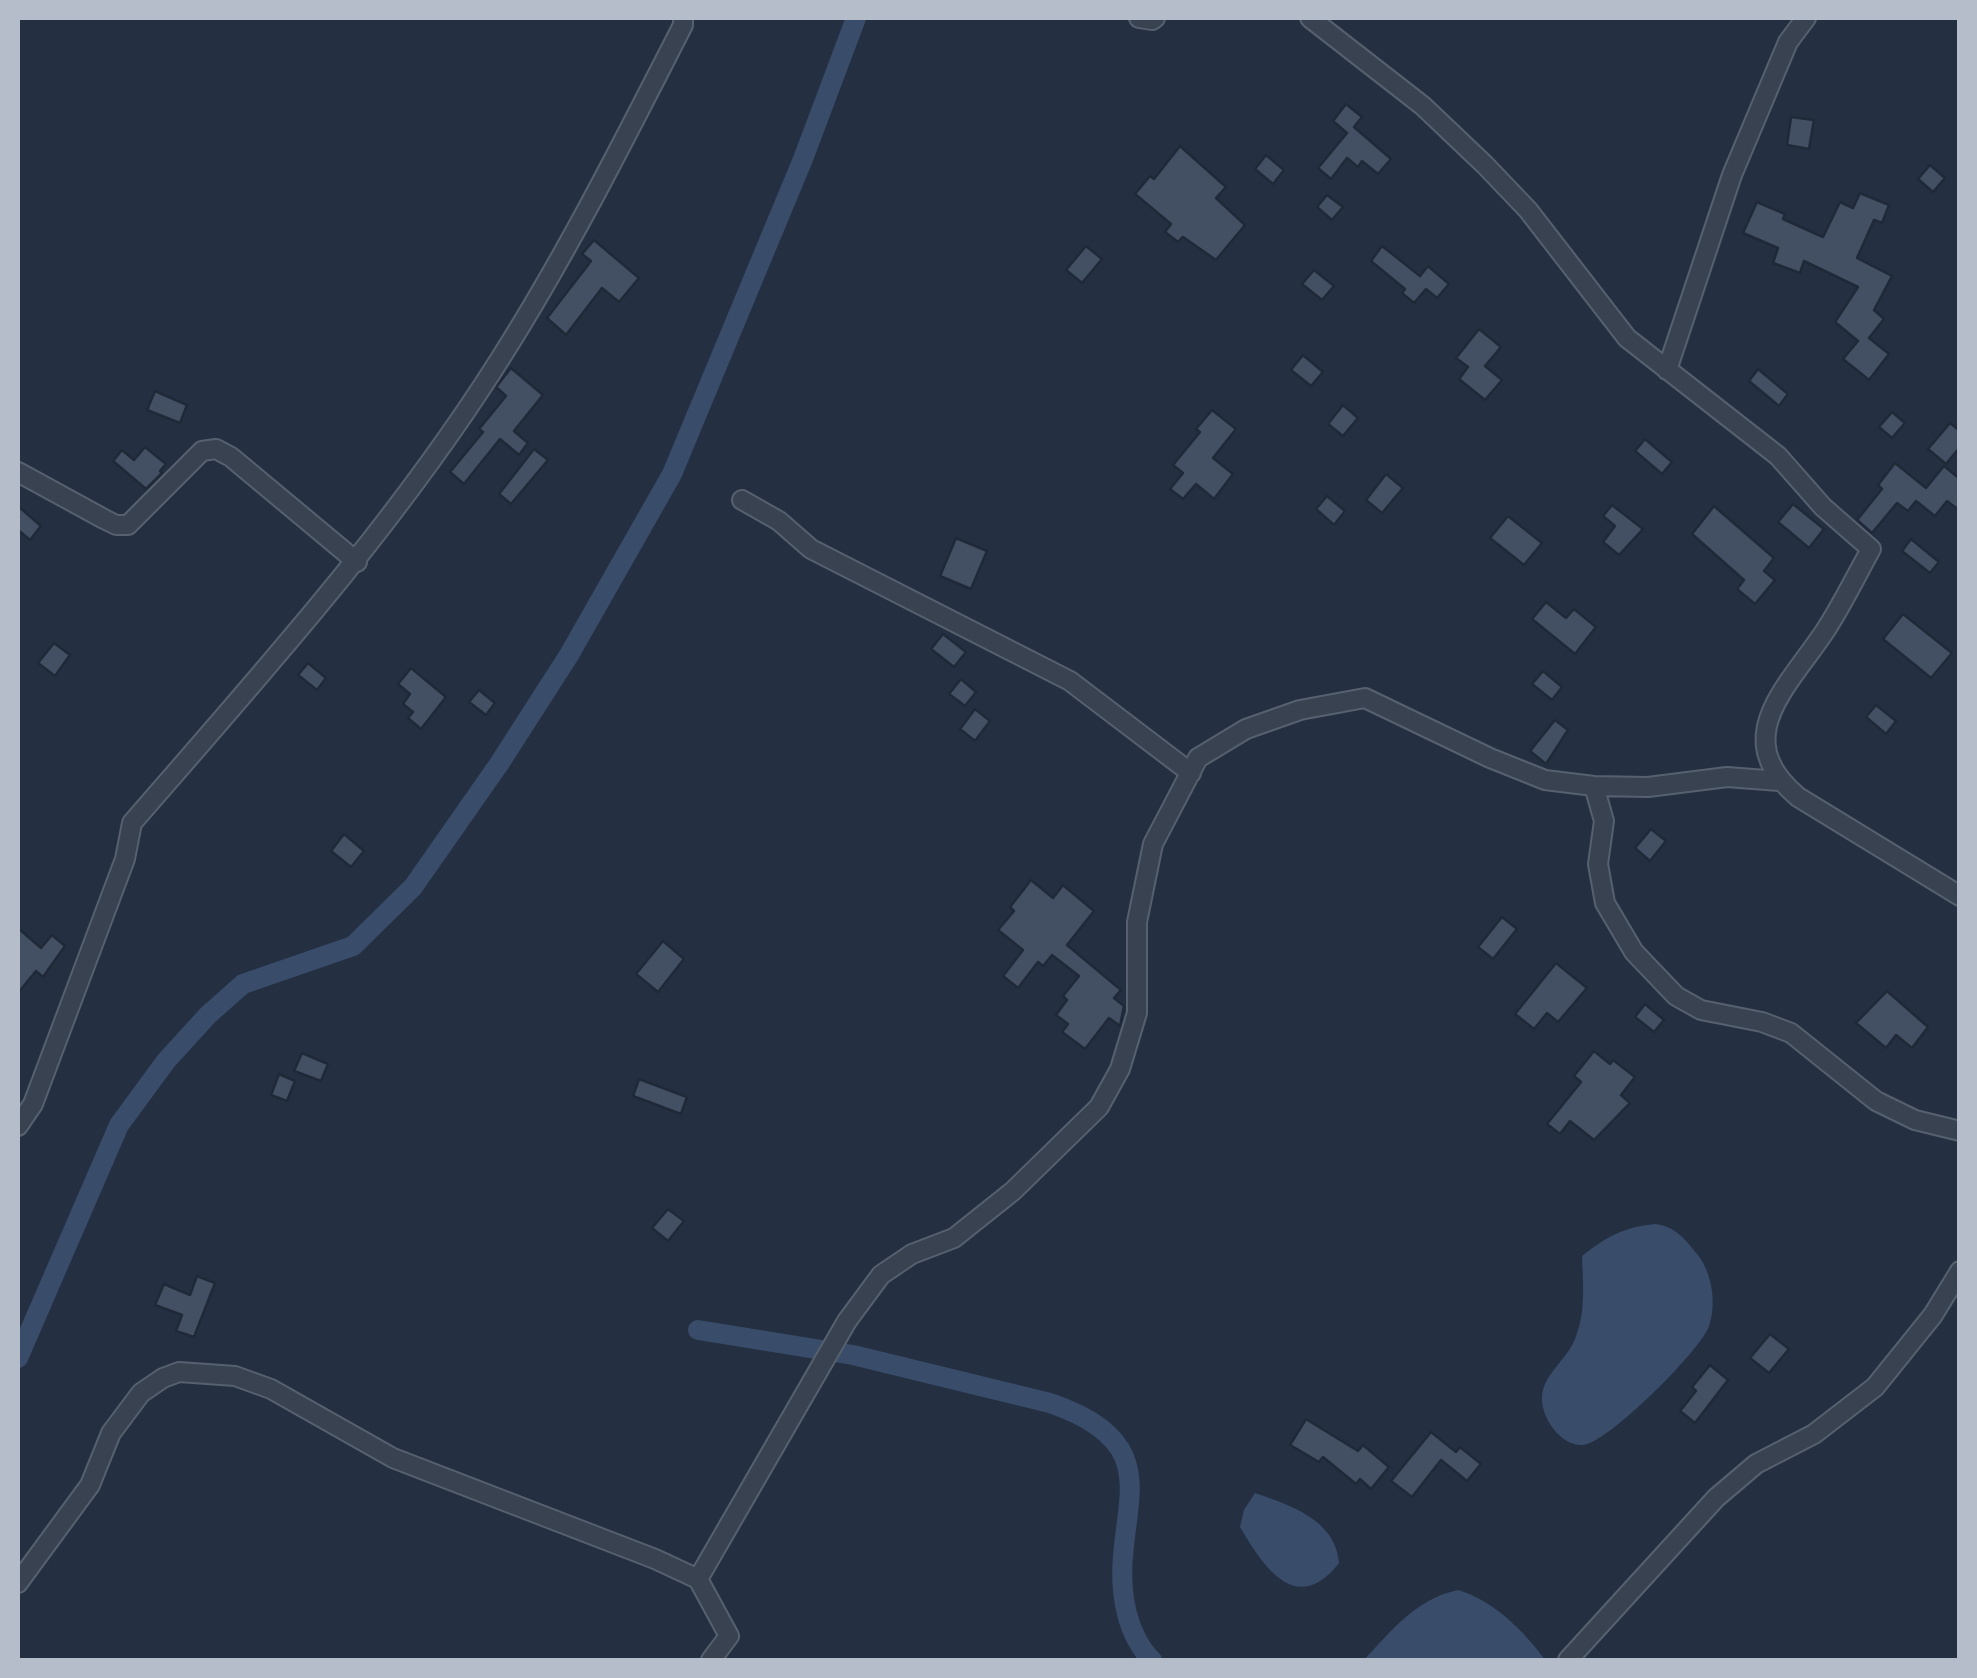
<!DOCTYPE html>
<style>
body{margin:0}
#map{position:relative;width:1977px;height:1678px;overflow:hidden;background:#243041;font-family:"Golos Text",sans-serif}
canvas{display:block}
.frame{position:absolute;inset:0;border:20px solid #b5bdcb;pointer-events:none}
</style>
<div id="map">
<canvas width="1977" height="1678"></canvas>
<div class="frame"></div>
</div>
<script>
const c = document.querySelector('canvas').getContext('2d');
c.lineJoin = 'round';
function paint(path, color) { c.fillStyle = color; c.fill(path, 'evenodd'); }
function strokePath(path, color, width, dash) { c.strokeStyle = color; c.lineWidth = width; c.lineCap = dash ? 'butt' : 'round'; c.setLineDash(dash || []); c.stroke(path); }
const water = new Path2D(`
 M 1655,1224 C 1675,1226 1685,1239 1697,1254 C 1712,1272 1717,1304 1709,1326 C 1701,1350 1608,1443 1583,1445 C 1562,1447 1541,1418 1542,1398 C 1542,1375 1567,1360 1575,1339 C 1586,1313 1583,1284 1582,1256 C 1606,1237 1624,1227 1655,1224 Z
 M 1255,1493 C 1290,1505 1336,1520 1339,1563 C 1297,1617 1264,1568 1240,1527 L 1244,1510 Z
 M 1458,1590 C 1493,1600 1525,1632 1545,1660 L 1364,1660 C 1392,1630 1416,1599 1458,1590 Z`);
const canal = new Path2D(`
 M 698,1330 L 853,1355 L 1050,1403 C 1184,1449 1103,1520 1127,1614 C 1131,1630 1140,1649 1152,1660
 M 18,1358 L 119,1125 L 166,1061 L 208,1015 L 243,984 L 353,946 L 413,887 L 499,764 L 569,655 L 672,474 L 803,159 L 856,18`);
const building = new Path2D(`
 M 1346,104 L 1362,117 L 1354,127 L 1391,159 L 1378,174 L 1362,161 L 1358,167 L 1347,158 L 1331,179 L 1318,168 L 1347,133 L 1333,121 Z
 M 1791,117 L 1814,120 L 1809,149 L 1787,145 Z
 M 1180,146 L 1226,187 L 1216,198 L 1245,225 L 1216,260 L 1183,237 L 1178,242 L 1165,232 L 1171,224 L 1135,194 L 1150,176 L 1154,179 Z
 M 1266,155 L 1284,170 L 1273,184 L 1255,169 Z
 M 1930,165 L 1945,178 L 1933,192 L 1918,179 Z
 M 1860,193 L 1889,205 L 1882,223 L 1874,220 L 1857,258 L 1892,276 L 1874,310 L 1884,319 L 1869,338 L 1889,354 L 1869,380 L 1843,359 L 1858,341 L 1835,322 L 1858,287 L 1804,261 L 1800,273 L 1773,263 L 1778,248 L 1743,233 L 1757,202 L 1785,214 L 1783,219 L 1823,237 L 1840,202 L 1853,208 Z
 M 1327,195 L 1343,207 L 1332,220 L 1317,207 Z
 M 594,240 L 639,278 L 619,302 L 602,288 L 566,335 L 547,318 L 591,261 L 582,254 Z
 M 1086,246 L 1102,259 L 1082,283 L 1066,270 Z
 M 1382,246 L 1420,276 L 1428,266 L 1449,284 L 1437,298 L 1426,289 L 1414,303 L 1402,293 L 1405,289 L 1371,261 Z
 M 1314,270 L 1334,286 L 1322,300 L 1302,284 Z
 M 1479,329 L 1501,347 L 1485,366 L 1502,380 L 1485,400 L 1459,379 L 1468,367 L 1456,358 Z
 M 1303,355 L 1323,372 L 1311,386 L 1291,370 Z
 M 511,368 L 543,395 L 514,431 L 528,443 L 519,455 L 500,439 L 464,484 L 450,472 L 483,432 L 479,429 L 506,396 L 496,387 Z
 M 1758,369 L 1788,394 L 1779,406 L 1749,381 Z
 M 155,391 L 187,405 L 180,423 L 147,410 Z
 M 1343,405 L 1358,418 L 1343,436 L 1328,424 Z
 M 1212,410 L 1236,429 L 1213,458 L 1233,474 L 1214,499 L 1196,484 L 1183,499 L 1170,489 L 1183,473 L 1173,465 L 1200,432 L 1196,429 Z
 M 1892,412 L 1905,423 L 1892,438 L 1879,427 Z
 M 1950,423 L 1960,431 L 1960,447 L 1946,464 L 1928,449 Z
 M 1645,439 L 1672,462 L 1662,474 L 1635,451 Z
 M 145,447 L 166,464 L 160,471 L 162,473 L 146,489 L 113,461 L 122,450 L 134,460 Z
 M 534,449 L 548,460 L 511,504 L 499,494 Z
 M 1895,463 L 1926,488 L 1944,466 L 1960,479 L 1960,511 L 1947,501 L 1935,516 L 1916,501 L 1908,511 L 1897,503 L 1872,533 L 1857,520 L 1882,489 L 1878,485 Z
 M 1386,474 L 1403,488 L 1382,513 L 1366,500 Z
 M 1327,496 L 1345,511 L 1334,525 L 1316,509 Z
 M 1793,504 L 1824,529 L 1809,548 L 1778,522 Z
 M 1612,505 L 1643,529 L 1619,555 L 1603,542 L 1615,526 L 1603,516 Z
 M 18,506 L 41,526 L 30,540 L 18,530 Z
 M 1714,506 L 1774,558 L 1764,571 L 1775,580 L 1755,604 L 1737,589 L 1744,580 L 1692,534 Z
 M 1508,516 L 1542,543 L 1524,565 L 1490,538 Z
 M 956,538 L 987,551 L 971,589 L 940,576 Z
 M 1911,539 L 1939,562 L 1930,573 L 1902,551 Z
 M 1546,602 L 1566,618 L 1574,609 L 1596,627 L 1575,654 L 1532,619 Z
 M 1903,614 L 1952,653 L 1931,678 L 1883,639 Z
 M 943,634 L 966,652 L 954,667 L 931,649 Z
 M 54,643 L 70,655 L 55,676 L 38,663 Z
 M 308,663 L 326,678 L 317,690 L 298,675 Z
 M 411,668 L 446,697 L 421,729 L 408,718 L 413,712 L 403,704 L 410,694 L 398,684 Z
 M 1543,671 L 1562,687 L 1552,700 L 1532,684 Z
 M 961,679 L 976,692 L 965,706 L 949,694 Z
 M 479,690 L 495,703 L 486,715 L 469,702 Z
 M 1876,705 L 1896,721 L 1886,734 L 1866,717 Z
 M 975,709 L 990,721 L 975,741 L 960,729 Z
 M 1555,720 L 1568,730 L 1546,764 L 1530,751 Z
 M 1651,829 L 1666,841 L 1650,861 L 1635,848 Z
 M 344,834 L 364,851 L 351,867 L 331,851 Z
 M 1031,880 L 1053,898 L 1063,885 L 1094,911 L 1067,945 L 1121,990 L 1114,998 L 1124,1006 L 1120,1026 L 1109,1018 L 1085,1049 L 1062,1032 L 1068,1024 L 1056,1015 L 1067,1000 L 1063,996 L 1079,976 L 1052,955 L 1043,966 L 1038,962 L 1018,988 L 1003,976 L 1023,950 L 998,930 L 1014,911 L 1010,907 Z
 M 1502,917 L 1517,929 L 1493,959 L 1478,947 Z
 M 18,928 L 41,948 L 52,935 L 65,946 L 43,977 L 36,971 L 18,993 Z
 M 663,941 L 684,959 L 658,992 L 636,974 Z
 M 1556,963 L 1587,988 L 1558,1022 L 1547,1013 L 1534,1029 L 1515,1014 Z
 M 1887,991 L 1928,1027 L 1912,1048 L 1896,1035 L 1886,1048 L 1856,1023 Z
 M 1645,1004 L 1664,1020 L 1654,1032 L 1635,1017 Z
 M 1594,1051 L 1610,1064 L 1613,1060 L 1635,1077 L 1621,1095 L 1630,1103 L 1594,1140 L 1570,1121 L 1560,1134 L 1547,1124 L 1581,1082 L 1574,1076 Z
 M 302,1053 L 328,1064 L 321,1081 L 294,1071 Z
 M 279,1074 L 295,1081 L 287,1101 L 271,1095 Z
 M 639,1079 L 687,1097 L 681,1114 L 633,1096 Z
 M 668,1209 L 684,1221 L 668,1241 L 652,1228 Z
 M 197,1276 L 215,1283 L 194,1337 L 176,1331 L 182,1315 L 155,1305 L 164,1284 L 190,1295 Z
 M 1770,1334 L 1789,1349 L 1769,1373 L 1750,1358 Z
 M 1710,1365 L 1728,1380 L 1695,1423 L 1680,1411 L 1696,1391 L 1692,1387 Z
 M 1306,1419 L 1358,1451 L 1363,1445 L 1389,1467 L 1371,1489 L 1360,1479 L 1356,1484 L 1323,1457 L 1319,1462 L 1290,1445 Z
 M 1431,1432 L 1456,1452 L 1460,1447 L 1481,1464 L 1467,1481 L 1441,1460 L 1412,1497 L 1391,1481 Z`);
const minor = new Path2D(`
 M 1139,18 L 1152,20 L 1155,18
 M 1310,18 L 1423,106 L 1485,165 L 1528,210 L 1627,338 L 1778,456 L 1823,507 L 1871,549 C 1856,576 1842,605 1825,631 C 1787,688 1728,738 1798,797 L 1960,896
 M 1667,370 L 1732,175 L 1788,42 L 1806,18
 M 18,472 L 104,519 L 116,525 L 128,525 L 202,451 L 216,449 L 231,457 L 357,562
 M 742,500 L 779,521 L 811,549 L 1070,681 L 1191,773
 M 1594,786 L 1604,821 L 1598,864 L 1605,903 L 1634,952 L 1676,996 L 1701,1010 L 1762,1022 L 1791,1033 L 1876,1101 L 1915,1120 L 1960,1131
 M 18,1126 L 33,1104 L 125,859 L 132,823 C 261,674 394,527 500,359 C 568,252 625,138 683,25 L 683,18
 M 698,1579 L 847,1321 L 881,1275 L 912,1254 L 954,1238 L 1013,1191 L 1099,1107 L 1120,1069 L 1137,1013 L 1137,922 L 1153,844 L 1198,758 L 1246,729 L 1300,710 L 1365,698 L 1490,758 L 1545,780 L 1594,786 L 1648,787 L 1727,777 L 1779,781
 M 18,1583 L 90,1485 L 111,1433 L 141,1393 L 163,1378 L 179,1372 L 235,1376 L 271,1389 L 393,1458 L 655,1559 L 698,1579 L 729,1636 L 711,1660
 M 1568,1660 L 1716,1498 L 1756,1464 L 1814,1434 L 1875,1387 L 1933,1315 L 1960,1271`);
paint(water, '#394c6a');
strokePath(canal, '#394c6a', 20);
paint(building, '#435063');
strokePath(building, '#1f2938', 2.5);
strokePath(minor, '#56606e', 22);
strokePath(minor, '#394250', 18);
</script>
